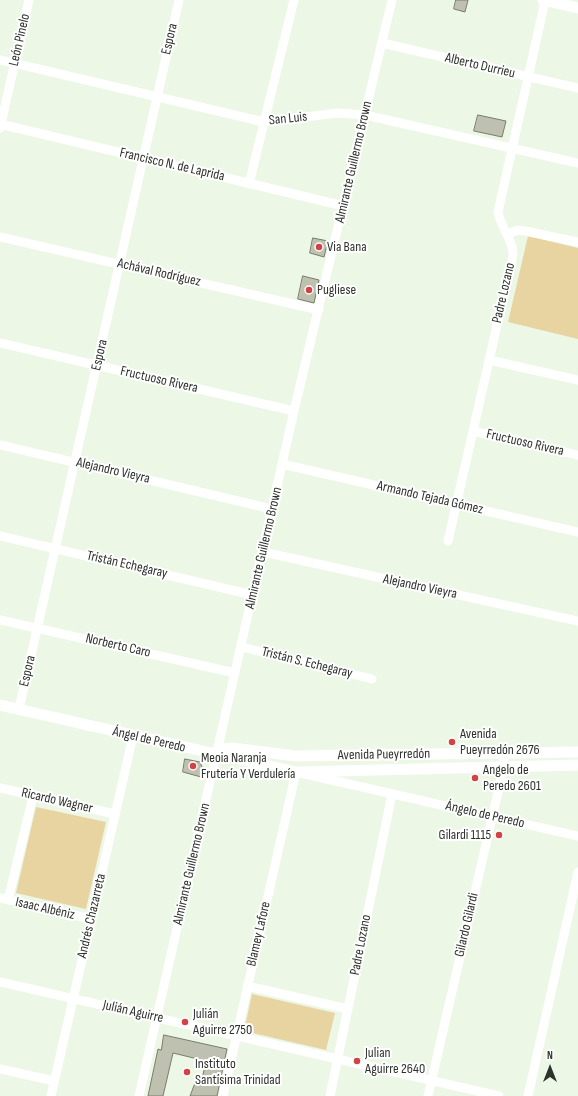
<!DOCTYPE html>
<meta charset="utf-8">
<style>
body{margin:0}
#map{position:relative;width:578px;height:1096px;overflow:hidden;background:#ecf7e6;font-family:"Sofia Sans Condensed",sans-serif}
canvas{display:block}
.north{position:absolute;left:530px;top:1048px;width:40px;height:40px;-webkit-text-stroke:3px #fff;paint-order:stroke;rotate:0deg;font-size:11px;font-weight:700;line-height:16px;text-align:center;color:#2e322c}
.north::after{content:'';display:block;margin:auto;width:14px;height:18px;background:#2e322c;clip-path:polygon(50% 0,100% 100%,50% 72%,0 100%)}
</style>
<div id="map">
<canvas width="578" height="1096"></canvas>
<div class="north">N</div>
</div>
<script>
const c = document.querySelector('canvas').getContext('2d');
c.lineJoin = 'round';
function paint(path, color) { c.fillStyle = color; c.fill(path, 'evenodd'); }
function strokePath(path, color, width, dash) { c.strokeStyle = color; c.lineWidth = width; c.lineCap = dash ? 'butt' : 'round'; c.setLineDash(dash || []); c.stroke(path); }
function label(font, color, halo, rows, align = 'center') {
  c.font = font + ' "Sofia Sans Condensed",sans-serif'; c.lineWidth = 4; c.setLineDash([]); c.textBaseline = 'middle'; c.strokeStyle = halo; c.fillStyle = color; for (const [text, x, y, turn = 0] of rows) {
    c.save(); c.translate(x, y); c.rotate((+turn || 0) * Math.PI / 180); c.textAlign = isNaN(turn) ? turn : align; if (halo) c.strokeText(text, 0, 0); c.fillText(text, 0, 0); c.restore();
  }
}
const green = new Path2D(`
 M 528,236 L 578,248 L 578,339 L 508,322 Z
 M 36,807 L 106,822 L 86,909 L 16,893 Z
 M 252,994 L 335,1013 L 326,1050 L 244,1031 Z`);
const building = new Path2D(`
 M 456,0 L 468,0 L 465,12 L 454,9 Z
 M 478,115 L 506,121 L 502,137 L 474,131 Z
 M 313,238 L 328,241 L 324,257 L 310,253 Z
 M 303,276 L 319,280 L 314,303 L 298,299 Z
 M 185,759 L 200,762 L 203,770 L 201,777 L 183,772 Z
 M 164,1035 L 227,1049 L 217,1096 L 190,1096 L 195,1083 L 201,1084 L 206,1061 L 173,1053 L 163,1096 L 148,1096 L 158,1049 L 161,1050 Z`);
const minor = new Path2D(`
 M 382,43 L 578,88
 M 0,60 L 264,122 L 338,113 L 365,115 L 578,163
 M 0,124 L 344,206
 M 0,128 L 29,0
 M 249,184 L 294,0
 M 508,234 L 518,230 L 525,231 L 578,242
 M 0,237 L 319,310
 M 0,343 L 294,411
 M 489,360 L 578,380
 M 473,431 L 578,455
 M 0,445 L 272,509
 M 282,464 L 578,532
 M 0,536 L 253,595
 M 448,541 L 513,255 C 513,239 501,228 498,212 L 545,1
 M 263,552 L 578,621
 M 0,620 L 235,673
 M 242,647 L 372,679
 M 19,709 L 179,0
 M 0,788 L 115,814
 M 0,898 L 91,919
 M 8,900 L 33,796
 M 0,982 L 499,1096
 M 247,986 L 348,1009
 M 0,1069 L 54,1081
 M 51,1096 L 133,736
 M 139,1096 L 294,411 L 392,0
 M 223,1096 L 296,772 L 578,836
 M 330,1096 L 392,794
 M 428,1096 L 504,766 L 504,753
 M 528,1096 L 578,872`);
const major = new Path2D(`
 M 543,0 L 578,8
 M 0,705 L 296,772 L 578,765
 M 216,756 L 224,749 L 232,748 L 296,756 L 578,752`);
const markers = [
 [319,247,4,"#d24345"],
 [309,290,4,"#d24345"],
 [452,742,4,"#d24345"],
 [193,766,4,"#d24345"],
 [475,778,4,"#d24345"],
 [499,835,4,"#d24345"],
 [185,1022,4,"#d24345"],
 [357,1061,4,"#d24345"],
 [187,1072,4,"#d24345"]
];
const streetNames = [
 ["Espora",170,39,-77],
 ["León Pinelo",20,40,-77],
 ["Alberto Durrieu",480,66,13],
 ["San Luis",288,119,-6],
 ["Almirante Guillermo Brown",354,162,-77],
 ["Francisco N. de Laprida",172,165,13],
 ["Achával Rodríguez",159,273,13],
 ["Padre Lozano",504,293,-77],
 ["Espora",100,355,-77],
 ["Fructuoso Rivera",159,380,13],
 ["Fructuoso Rivera",525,443,13],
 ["Alejandro Vieyra",113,471,13],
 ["Armando Tejada Gómez",430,498,13],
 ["Almirante Guillermo Brown",264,548,-77],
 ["Tristán Echegaray",127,565,13],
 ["Alejandro Vieyra",420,587,12],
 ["Norberto Caro",118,646,13],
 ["Tristán S. Echegaray",307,663,14],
 ["Espora",28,671,-77],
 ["Ángel de Peredo",149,740,13],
 ["Avenida Pueyrredón",384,755,-1],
 ["Ricardo Wagner",57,801,13],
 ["Ángelo de Peredo",485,815,13],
 ["Almirante Guillermo Brown",192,864,-77],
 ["Isaac Albéniz",45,909,13],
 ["Andrés Chazarreta",92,916,-77],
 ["Gilardo Gilardi",467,925,-77],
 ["Blamey Lafore",259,934,-77],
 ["Padre Lozano",361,945,-79],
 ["Julián Aguirre",133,1012,13]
];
const poiNames = [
 ["Via Bana",327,247],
 ["Pugliese",317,290],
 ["Avenida",460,734],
 ["Pueyrredón 2676",460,750],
 ["Meoia Naranja",201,758],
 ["Frutería Y Verdulería",201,774],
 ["Angelo de",483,770],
 ["Peredo 2601",483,786],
 ["Gilardi 1115",491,835,"right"],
 ["Julián",193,1014],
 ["Aguirre 2750",193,1030],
 ["Julian",365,1053],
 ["Aguirre 2640",365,1069],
 ["Instituto",195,1064],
 ["Santísima Trinidad",195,1080]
];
paint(green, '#e7d4a1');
paint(building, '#bfc1b0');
strokePath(building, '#7a7c6c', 1);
strokePath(minor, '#fff', 9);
strokePath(major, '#fff', 11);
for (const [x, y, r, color] of markers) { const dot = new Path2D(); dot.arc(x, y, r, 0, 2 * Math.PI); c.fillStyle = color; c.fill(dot); strokePath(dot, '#fff', 1.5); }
label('14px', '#2e322c', '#fff', streetNames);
label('14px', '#2e322c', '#fff', poiNames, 'left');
</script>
